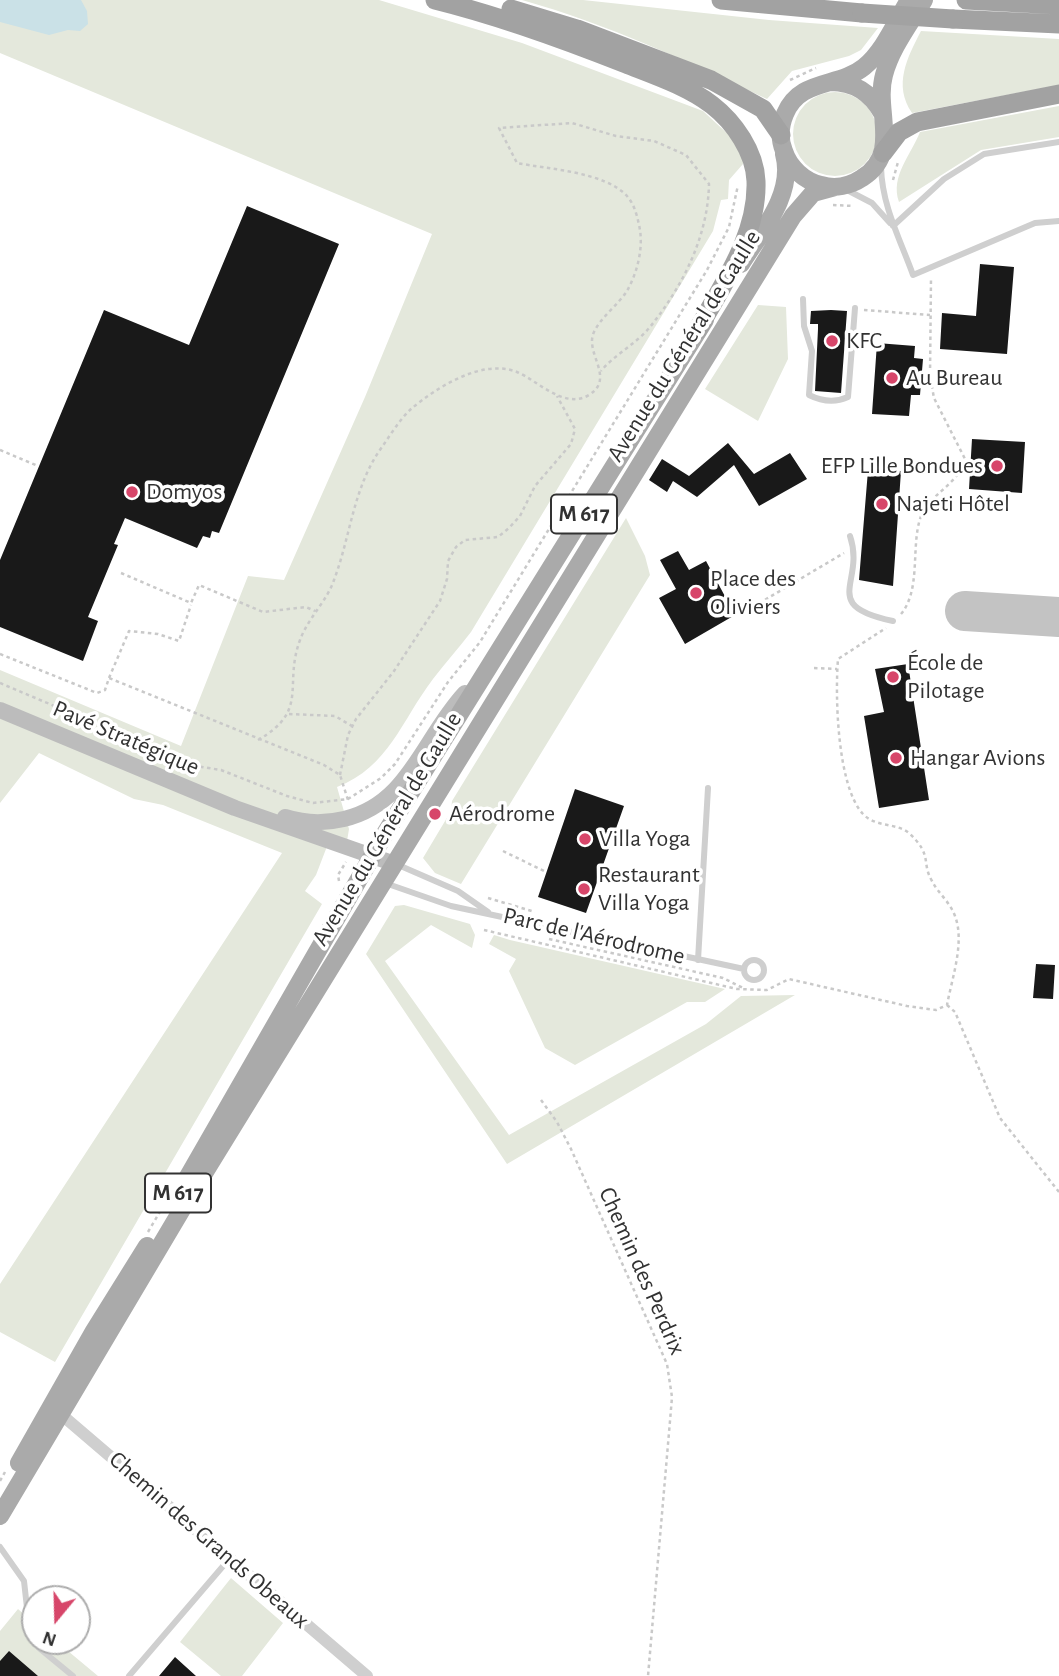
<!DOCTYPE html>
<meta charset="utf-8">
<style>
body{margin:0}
#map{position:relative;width:1059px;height:1676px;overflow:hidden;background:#fff;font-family:"Alegreya Sans",sans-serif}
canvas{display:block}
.north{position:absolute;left:21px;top:1585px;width:70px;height:70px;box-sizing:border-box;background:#fff;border:2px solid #adadad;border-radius:50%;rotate:199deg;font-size:19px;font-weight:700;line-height:28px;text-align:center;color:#323232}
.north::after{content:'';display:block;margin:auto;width:24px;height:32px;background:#d7466a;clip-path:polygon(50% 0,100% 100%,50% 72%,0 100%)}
</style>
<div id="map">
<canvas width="1059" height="1676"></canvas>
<div class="north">N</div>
</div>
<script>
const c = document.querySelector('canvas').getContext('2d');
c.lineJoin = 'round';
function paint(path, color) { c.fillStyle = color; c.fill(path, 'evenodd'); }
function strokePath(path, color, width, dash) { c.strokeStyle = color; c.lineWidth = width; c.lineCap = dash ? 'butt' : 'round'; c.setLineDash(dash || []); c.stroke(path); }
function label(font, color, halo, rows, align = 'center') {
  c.font = font + ' "Alegreya Sans",sans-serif'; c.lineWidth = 7; c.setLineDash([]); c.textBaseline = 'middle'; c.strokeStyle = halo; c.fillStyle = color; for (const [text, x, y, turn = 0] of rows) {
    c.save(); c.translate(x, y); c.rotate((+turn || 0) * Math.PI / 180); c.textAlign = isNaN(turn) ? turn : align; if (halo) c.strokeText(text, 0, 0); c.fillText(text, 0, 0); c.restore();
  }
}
const green = new Path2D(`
 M 0,0 L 379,0 L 522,43 L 703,111 L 730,136 L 744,154 L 743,164 L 729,180 L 728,199 L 721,200 L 713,231 L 471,632 C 459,648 445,663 433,679 C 401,721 389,767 337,787 L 349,829 L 347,841 L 331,836 L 316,875 L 305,891 L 322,904 L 55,1362 L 0,1332 L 0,1284 L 282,853 L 163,805 L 134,799 L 39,753 L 0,803 L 0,670 L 181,746 L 248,576 L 284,580 L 365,397 L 432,234 L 0,53 Z
 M 522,0 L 583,0 L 769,20 L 878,28 L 861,50 L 849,56 L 792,71 L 767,99 C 687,61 607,24 522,0 Z
 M 921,31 L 1059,39 L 1059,85 L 912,113 C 893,85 907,58 921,31 Z
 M793 134a42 42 0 1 1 84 0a42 42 0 1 1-84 0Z
 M 1059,106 L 1059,137 L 981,150 L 899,202 C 890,176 911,155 920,132 Z
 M 758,305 L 786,307 L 788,359 L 758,421 L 705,389 Z
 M 626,518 L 645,556 L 650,575 L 461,884 L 435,873 L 423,858 L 451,811 L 452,801 Z
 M 404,905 L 470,924 L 475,935 L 472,948 L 431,925 L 385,961 L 509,1135 L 706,1024 L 741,996 L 795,995 L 507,1164 L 366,954 L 395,906 Z
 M 494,935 L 510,940 L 725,989 L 705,1002 L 687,1002 L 575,1065 L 545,1048 L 509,971 L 516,959 L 489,944 Z
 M 231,1578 L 283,1623 L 242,1676 L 221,1676 L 180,1642 Z
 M 18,1609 L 35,1624 L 35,1641 L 56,1641 L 98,1676 L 0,1676 L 0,1631 Z`);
const water = new Path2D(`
 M 0,0 L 81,0 L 87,11 L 88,24 L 80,31 L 68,30 L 49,35 L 0,22 Z`);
const taxiway = new Path2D(`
 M 965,611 L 1059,617`);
const building = new Path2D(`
 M 247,206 L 339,244 L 219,533 L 212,531 L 210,538 L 203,536 L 197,548 L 125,518 L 114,544 L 118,545 L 88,617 L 98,621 L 83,661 L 0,627 L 0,560 L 104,310 L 189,345 Z
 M 980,264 L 1014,267 L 1007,354 L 940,349 L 942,313 L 976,316 Z
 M 831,310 L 847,311 L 841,393 L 815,391 L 818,329 L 818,324 L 810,324 L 811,311 Z
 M 877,343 L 915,346 L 914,358 L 923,359 L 920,395 L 911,395 L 909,416 L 872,414 Z
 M 972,439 L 1025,442 L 1022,493 L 969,489 Z
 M 728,443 L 754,474 L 790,453 L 807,479 L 759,506 L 734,465 L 697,497 L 673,481 L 667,492 L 649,480 L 662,459 L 689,476 Z
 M 869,458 L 887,460 L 887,470 L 901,471 L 893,586 L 859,580 Z
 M 678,551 L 689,570 L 706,561 L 735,615 L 685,644 L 659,598 L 676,589 L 660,560 Z
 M 908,664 L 929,800 L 879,808 L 864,716 L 884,712 L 875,669 Z
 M 575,789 L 624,806 L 586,913 L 538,897 Z
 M 1036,964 L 1055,965 L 1053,999 L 1033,998 Z
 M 9,1651 L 38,1676 L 0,1676 L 0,1661 Z
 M 175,1657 L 196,1676 L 159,1676 Z`);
const path = new Path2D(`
 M 790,80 L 816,68
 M 893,180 L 898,162
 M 833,205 L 854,206
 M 864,310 L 930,315
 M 0,450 L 38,466
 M 121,573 L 191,603 L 199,585 L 263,612 L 306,607 L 315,611
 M 741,614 L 844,553
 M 901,614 C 921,590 911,548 920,519 C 928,494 959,485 965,459 L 934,398 L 930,376 L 931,278
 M 0,654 L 97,693 L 105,690 L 109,678 L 324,765 L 340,775 L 348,800
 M 814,668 L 837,669
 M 109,678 L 129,631 L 158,634 L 179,641 L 191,605
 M 0,683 L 196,766 L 221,770 L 287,796 L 313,803 L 348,799 L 381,778 L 395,764 L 448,682 L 480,642 L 707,270 L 729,227 L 738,185
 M 289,714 L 335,716 L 352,726
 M 258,740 C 310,710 283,686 300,640 C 308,618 327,601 334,580 C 351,535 353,487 382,447 C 391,434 400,419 411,409 C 436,388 482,358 517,372 C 537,380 564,410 589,395 C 616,378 584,353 594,332 C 601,317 618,305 627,291 C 637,273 643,250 640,230 C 638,219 635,205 627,196 C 605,172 548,169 517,163 L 499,128 L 572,123 L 616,136 L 654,141 L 686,155 L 709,184 C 708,236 683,286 650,327 C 636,344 614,355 601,371
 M 340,775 L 348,735 L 356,719 L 394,671 L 440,601 L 447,579 L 448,561 L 456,547 L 465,540 L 498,537 L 509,528 L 520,516 L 535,486 L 571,444 L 575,429 L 557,396
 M 503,851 L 546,872
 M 339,881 L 338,875 L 346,862
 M 488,898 L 535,912
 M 484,930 L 737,989 L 767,990 L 789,979 L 907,1006 L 936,1010 L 947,1005 C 952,978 965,942 955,916 C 950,902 938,893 932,881 C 921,862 933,856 910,834 C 897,822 876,828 863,814 C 837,786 835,695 838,659 L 886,628
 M 549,939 L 723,978 L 745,989
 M 947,1005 L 955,1012 L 1000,1118 L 1059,1192
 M 541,1100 L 557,1122 L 571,1149 L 667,1364 L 672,1397 L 670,1421 L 648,1676
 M 148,1232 L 161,1210
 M 0,1481 L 5,1472`);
const service = new Path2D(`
 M 881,167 C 882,206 900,239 913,275 L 1035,223 L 1059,221
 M 847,190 L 872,203 L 890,223
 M 893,226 L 944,179 L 984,154 L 1059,142
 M 803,299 L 804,326 L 812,351 L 809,395 C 821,401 835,403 848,397 L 855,308
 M 850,536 C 866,583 818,605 893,621
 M 396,864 L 458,891 L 488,912
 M 385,883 L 451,906 L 744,969
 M744 970a10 10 0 1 1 20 0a10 10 0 1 1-20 0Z
 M 698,960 L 708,788
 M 0,1547 L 24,1581 L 30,1635 L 39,1648 L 73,1676
 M 129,1676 L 230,1558`);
const minor = new Path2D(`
 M 56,1410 L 367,1676`);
const secondary = new Path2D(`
 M 0,710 L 235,808 L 395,864
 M 285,817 C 304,823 323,824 344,819 C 409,804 423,738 465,693`);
const primary = new Path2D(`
 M 909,0 C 896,21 884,51 864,67 C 838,88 800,78 785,114 C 780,126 779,139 784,151 C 789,167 804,181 821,185 C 835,189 850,186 862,178 C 902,153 874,111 884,75 C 891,48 910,24 924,0
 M 831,82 C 854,82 871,93 882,113
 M 741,264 C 761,232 795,194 784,154
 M 174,1201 L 386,832 L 705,320
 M 19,1463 L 94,1331 L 147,1246
 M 0,1516 L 184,1206 L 793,216 L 813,193 L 835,187`);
const trunk = new Path2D(`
 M 435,0 C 500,16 563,39 626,64 C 654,75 687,86 712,105 C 734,122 755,152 756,181 C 758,236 722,285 697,331
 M 721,0 L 862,13
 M 966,0 L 1059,5
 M 511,9 L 577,29 L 711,80 L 763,109 L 781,135
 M 953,19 L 1059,24
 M 883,153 L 899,132 L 917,122 L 1059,94`);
const trunkBridge = new Path2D(`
 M 862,13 L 953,19`);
const markers = [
 [832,341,7,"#d7466a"],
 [892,378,7,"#d7466a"],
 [997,466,7,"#d7466a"],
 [132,492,7,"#d7466a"],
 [882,504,7,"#d7466a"],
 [696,593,7,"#d7466a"],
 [893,677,7,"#d7466a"],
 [896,758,7,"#d7466a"],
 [435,814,7,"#d7466a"],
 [585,839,7,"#d7466a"],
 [584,889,7,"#d7466a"]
];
const shields = [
 [584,514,66],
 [178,1193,66]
];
const shieldNames = [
 ["M 617",584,514],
 ["M 617",178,1193]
];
const poiNames = [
 ["KFC",846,341],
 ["Au Bureau",906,378],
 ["EFP Lille Bondues",983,466,"right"],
 ["Domyos",146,492],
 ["Najeti Hôtel",896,504],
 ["Place des",710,579],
 ["Oliviers",710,607],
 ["École de",907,663],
 ["Pilotage",907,691],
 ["Hangar Avions",910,758],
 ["Aérodrome",449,814],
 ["Villa Yoga",599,839],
 ["Restaurant",598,875],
 ["Villa Yoga",598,903]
];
const streetNames = [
 ["Avenue du Général de Gaulle",684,346,-58],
 ["Pavé Stratégique",126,738,23],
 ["Avenue du Général de Gaulle",387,829,-59],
 ["Parc de l'Aérodrome",594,936,13],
 ["Chemin des Perdrix",642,1271,66],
 ["Chemin des Grands Obeaux",209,1540,41]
];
paint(green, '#e4e8dc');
paint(water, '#cae1e7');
strokePath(taxiway, '#c3c3c3', 40);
paint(building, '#191919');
strokePath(path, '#c9c9c9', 2.5, [3.5, 3.5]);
strokePath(service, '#cfcfcf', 6);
strokePath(minor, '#cfcfcf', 12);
strokePath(secondary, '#bcbcbc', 16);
strokePath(primary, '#aaa', 18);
strokePath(trunk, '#a2a2a2', 19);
strokePath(trunkBridge, '#a2a2a2', 19);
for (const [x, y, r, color] of markers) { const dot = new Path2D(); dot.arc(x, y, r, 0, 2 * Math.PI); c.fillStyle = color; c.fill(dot); strokePath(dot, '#fff', 2.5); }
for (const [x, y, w] of shields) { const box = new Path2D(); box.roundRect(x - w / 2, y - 19.5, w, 39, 5); c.fillStyle = '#fff'; c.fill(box); strokePath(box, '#323232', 2); }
label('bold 23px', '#323232', null, shieldNames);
label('24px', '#323232', '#fff', poiNames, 'left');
label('24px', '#323232', '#fff', streetNames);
</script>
